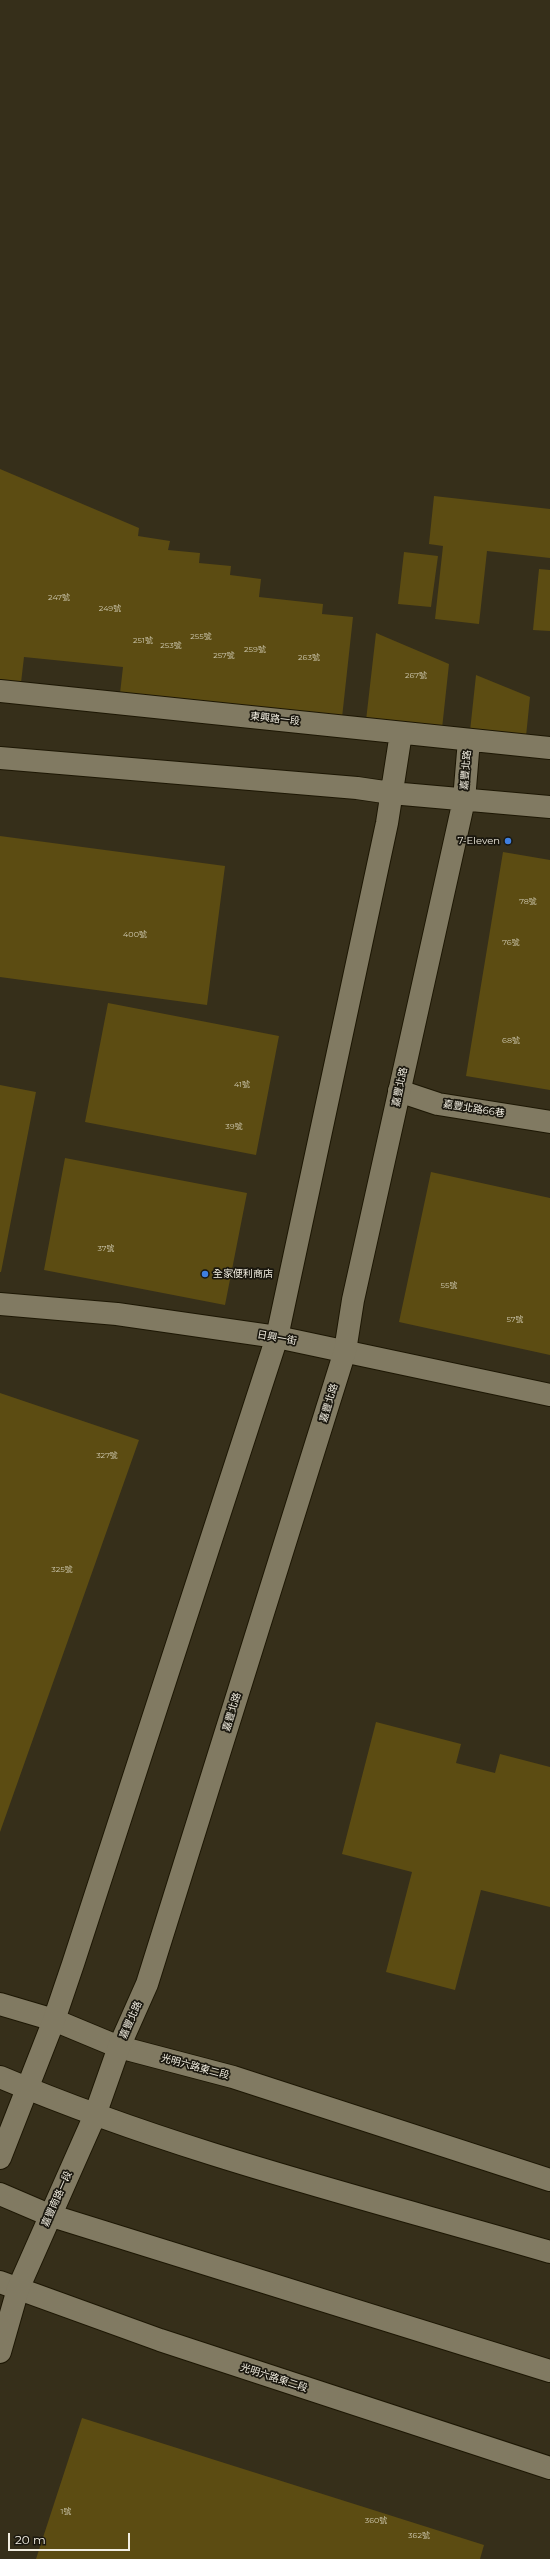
<!DOCTYPE html>
<meta charset="utf-8">
<style>
body{margin:0}
#map{position:relative;width:550px;height:2559px;overflow:hidden;background:#362f1a;font-family:Montserrat,sans-serif}
canvas{display:block}
.scale{position:absolute;left:8px;top:2533px;width:122px;height:18px;box-sizing:border-box;border:2px solid #f2eee1;border-top:0;padding-left:5px;font-size:12px;line-height:14px;white-space:nowrap;color:#f2eee1;-webkit-text-stroke:3px #1a170e;paint-order:stroke}
</style>
<div id="map">
<canvas width="550" height="2559"></canvas>
<div class="scale">20 m</div>
</div>
<script>
const c = document.querySelector('canvas').getContext('2d');
c.lineJoin = 'round';
function paint(path, color) { c.fillStyle = color; c.fill(path, 'evenodd'); }
function strokePath(path, color, width, dash) { c.strokeStyle = color; c.lineWidth = width; c.lineCap = dash ? 'butt' : 'round'; c.setLineDash(dash || []); c.stroke(path); }
function label(font, color, halo, rows, align = 'center') {
  c.font = font + ' Montserrat,"Noto Sans TC",sans-serif'; c.lineWidth = 3.5; c.setLineDash([]); c.textBaseline = 'middle'; c.strokeStyle = halo; c.fillStyle = color; for (const [text, x, y, turn = 0] of rows) {
    c.save(); c.translate(x, y); c.rotate((+turn || 0) * Math.PI / 180); c.textAlign = isNaN(turn) ? turn : align; if (halo) c.strokeText(text, 0, 0); c.fillText(text, 0, 0); c.restore();
  }
}
const building = new Path2D(`
 M 0,469 L 139,528 L 138,536 L 170,541 L 168,550 L 200,553 L 199,563 L 231,566 L 230,575 L 261,579 L 259,597 L 323,604 L 322,614 L 353,617 L 340,736 L 118,711 L 123,667 L 24,657 L 19,700 L 0,698 Z
 M 434,496 L 550,509 L 550,558 L 487,551 L 479,624 L 435,619 L 443,546 L 429,544 Z
 M 404,552 L 438,556 L 431,607 L 398,604 Z
 M 539,569 L 550,570 L 550,631 L 533,630 Z
 M 376,633 L 449,664 L 440,747 L 364,738 Z
 M 476,675 L 530,697 L 524,756 L 468,750 Z
 M 0,836 L 225,866 L 207,1005 L 0,977 Z
 M 503,852 L 550,860 L 550,1090 L 466,1076 Z
 M 108,1003 L 279,1036 L 256,1155 L 85,1122 Z
 M 0,1085 L 36,1092 L 1,1272 L 0,1272 Z
 M 65,1158 L 247,1193 L 225,1305 L 44,1270 Z
 M 431,1172 L 550,1198 L 550,1355 L 399,1322 Z
 M 0,1393 L 139,1440 L 0,1832 Z
 M 376,1722 L 461,1744 L 456,1763 L 495,1773 L 500,1754 L 550,1767 L 550,1907 L 481,1890 L 455,1990 L 386,1972 L 412,1872 L 342,1854 Z
 M 82,2418 L 484,2545 L 480,2559 L 36,2559 Z`);
const lane = new Path2D(`
 M 399,1091 L 438,1104 L 550,1122`);
const street = new Path2D(`
 M 0,1304 L 117,1314 L 277,1337 L 550,1395
 M 0,2004 L 54,2020 L 119,2047 L 233,2077 L 550,2180
 M 0,2282 L 160,2340 L 550,2468`);
const secondary = new Path2D(`
 M 0,691 L 550,748
 M 0,758 L 357,788 L 391,793 L 550,807
 M 0,2077 C 177,2152 365,2198 550,2252
 M 0,2158 L 54,2020 L 73,1964 L 277,1337 L 387,823 L 401,733
 M 0,2194 L 49,2215 L 550,2371
 M 0,2352 L 18,2289 L 95,2115 L 119,2047 L 147,1984 L 345,1351 L 353,1300 L 464,800 L 469,740`);
const markers = [
 [508,841,4,"#3f7fe0"],
 [205,1274,4,"#3f7fe0"]
];
const numberNames = [
 ["247號",59,598],
 ["249號",110,609],
 ["255號",201,637],
 ["251號",143,641],
 ["253號",171,646],
 ["259號",255,650],
 ["257號",224,656],
 ["263號",309,658],
 ["267號",416,676],
 ["78號",528,902],
 ["400號",135,935],
 ["76號",511,943],
 ["68號",511,1041],
 ["41號",242,1085],
 ["39號",234,1127],
 ["37號",106,1249],
 ["55號",449,1286],
 ["57號",515,1320],
 ["327號",107,1456],
 ["325號",62,1570],
 ["1號",66,2512],
 ["360號",376,2521],
 ["362號",419,2536]
];
const streetNames = [
 ["東興路一段",275,719,6],
 ["嘉豐北路",466,770,-85],
 ["嘉豐北路",400,1087,-78],
 ["嘉豐北路66巷",474,1109,9],
 ["日興一街",277,1338,10],
 ["嘉豐北路",329,1403,-73],
 ["嘉豐北路",232,1712,-73],
 ["嘉豐北路",131,2020,-66],
 ["光明六路東二段",195,2067,15],
 ["嘉豐南路一段",57,2199,-66],
 ["光明六路東二段",274,2378,18]
];
const poiNames = [
 ["7-Eleven",500,841],
 ["全家便利商店",213,1274,"left"]
];
paint(building, '#5c4c12');
strokePath(lane, '#1d1704', 24);
strokePath(street, '#1d1704', 24);
strokePath(secondary, '#1d1704', 24);
strokePath(lane, '#817a62', 22);
strokePath(street, '#817a62', 22);
strokePath(secondary, '#817a62', 22);
for (const [x, y, r, color] of markers) { const dot = new Path2D(); dot.arc(x, y, r, 0, 2 * Math.PI); c.fillStyle = color; c.fill(dot); strokePath(dot, '#1a170e', 1.5); }
label('8px', '#ccc6ad', null, numberNames);
label('10px', '#f2eee1', '#1a170e', streetNames);
label('10px', '#f2eee1', '#1a170e', poiNames, 'right');
</script>
